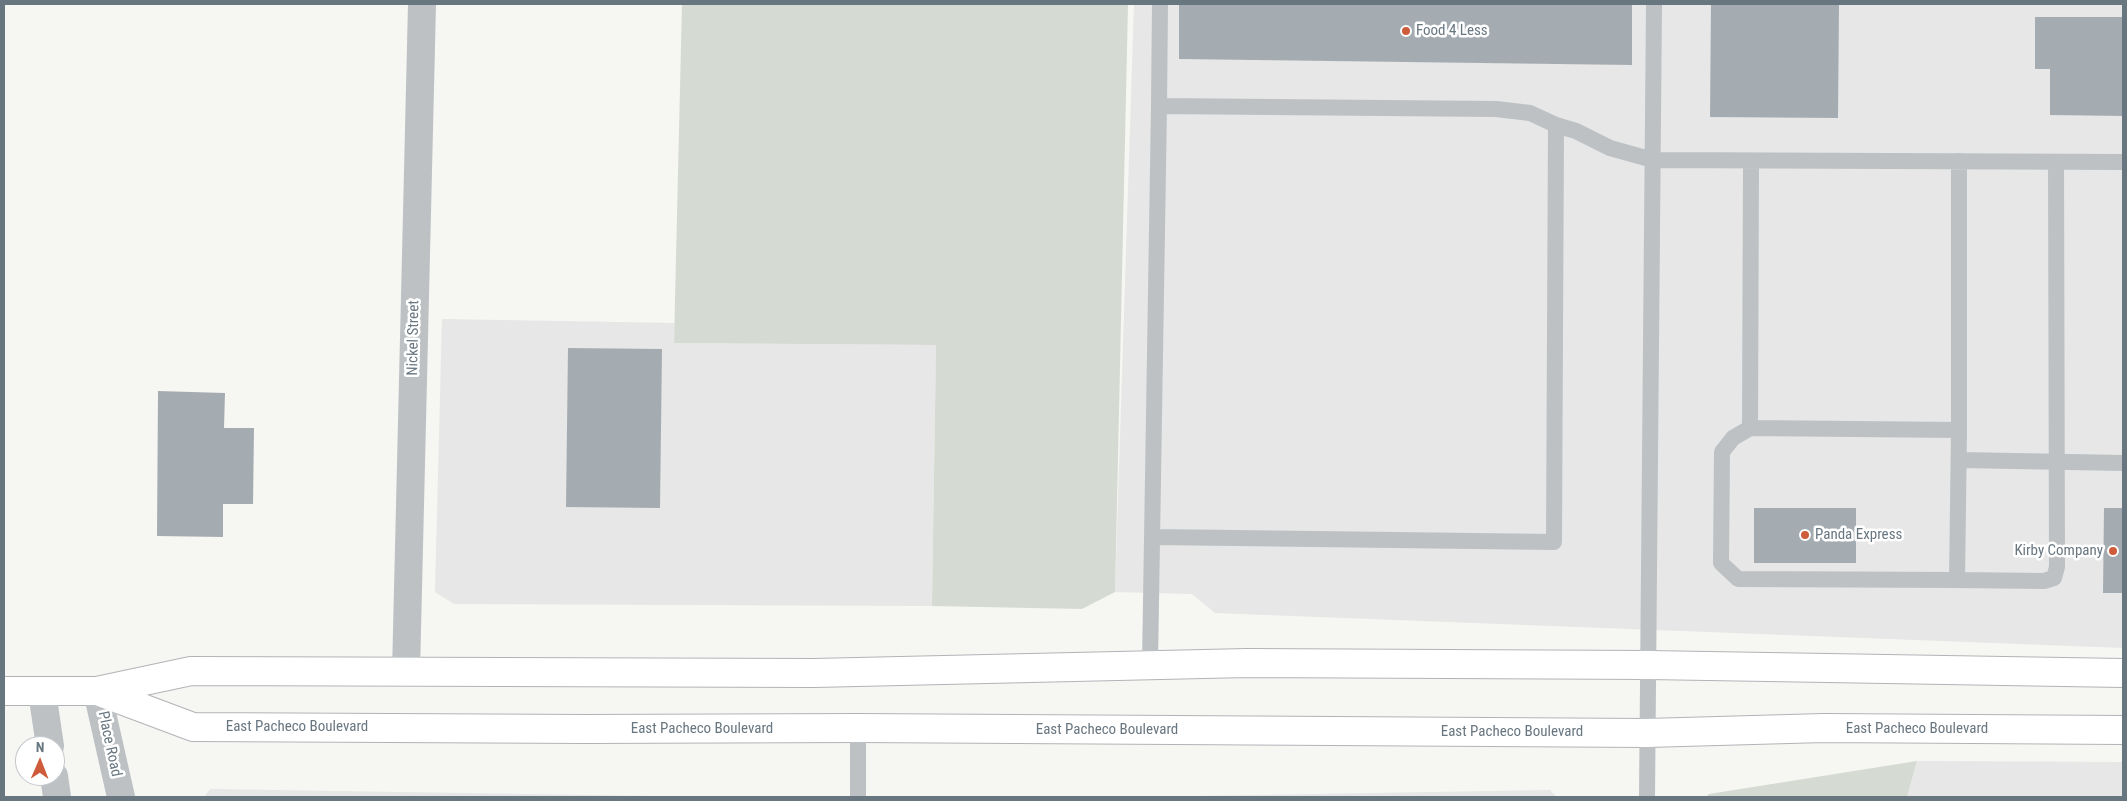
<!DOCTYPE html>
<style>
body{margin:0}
#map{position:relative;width:2127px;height:801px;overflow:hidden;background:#f6f6f3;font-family:"Roboto Condensed",sans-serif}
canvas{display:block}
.frame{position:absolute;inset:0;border:5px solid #687680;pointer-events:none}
.north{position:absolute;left:15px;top:736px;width:50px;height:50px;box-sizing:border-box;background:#fff;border:1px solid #c3c8cc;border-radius:50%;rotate:1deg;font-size:14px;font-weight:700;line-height:20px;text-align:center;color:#687680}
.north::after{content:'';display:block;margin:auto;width:18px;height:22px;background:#ce5c3a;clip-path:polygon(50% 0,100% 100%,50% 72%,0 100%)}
</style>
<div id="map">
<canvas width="2127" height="801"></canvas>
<div class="frame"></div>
<div class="north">N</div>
</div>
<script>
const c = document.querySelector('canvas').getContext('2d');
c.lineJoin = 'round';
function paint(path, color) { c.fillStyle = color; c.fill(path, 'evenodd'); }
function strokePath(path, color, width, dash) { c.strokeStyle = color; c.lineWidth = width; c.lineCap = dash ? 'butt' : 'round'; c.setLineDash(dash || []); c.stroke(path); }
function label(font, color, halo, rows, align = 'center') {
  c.font = font + ' "Roboto Condensed",sans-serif'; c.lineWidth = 5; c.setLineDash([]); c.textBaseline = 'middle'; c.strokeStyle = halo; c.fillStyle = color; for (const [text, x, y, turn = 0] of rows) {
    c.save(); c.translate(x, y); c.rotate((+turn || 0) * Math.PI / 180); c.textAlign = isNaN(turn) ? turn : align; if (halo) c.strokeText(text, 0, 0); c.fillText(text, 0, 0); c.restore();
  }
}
const built = new Path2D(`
 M 1134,4 L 2123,4 L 2123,648 L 1215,613 L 1192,594 L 1115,592 Z
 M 442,319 L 674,323 L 674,343 L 936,345 L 932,606 L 454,604 L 435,592 Z
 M 1917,761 L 2123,762 L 2123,797 L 1907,797 Z
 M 210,789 L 718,797 L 204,797 Z
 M 1550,790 L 1557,797 L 1134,797 Z`);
const green = new Path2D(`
 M 682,4 L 1128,4 L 1115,592 L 1082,609 L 932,606 L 936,345 L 674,343 Z
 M 1917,761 L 1907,797 L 1706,797 L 1709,794 Z`);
const building = new Path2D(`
 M 1179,4 L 1632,4 L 1632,65 L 1179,59 Z
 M 1711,4 L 1839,4 L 1838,118 L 1710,117 Z
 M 2035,17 L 2123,17 L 2123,116 L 2050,115 L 2050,69 L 2035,69 Z
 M 568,348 L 662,349 L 660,508 L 566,507 Z
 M 158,391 L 225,393 L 224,428 L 254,428 L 253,504 L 223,504 L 223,537 L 157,536 Z
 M 1754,508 L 1856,508 L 1856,563 L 1754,563 Z
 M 2104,508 L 2123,508 L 2123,593 L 2103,593 Z`);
const service = new Path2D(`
 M 1159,106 L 1160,4
 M 1751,161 L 1750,428 L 1959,430 L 1959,161
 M 1750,428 L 1733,438 L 1722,452 L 1721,563 L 1738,579 L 1957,580
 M 1959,430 L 1957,580 L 2044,581 L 2054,578 L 2057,567 L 2056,162
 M 1960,460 L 2123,463
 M 1154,537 L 1554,542 L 1556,125
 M 1150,664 L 1159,106 L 1496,109 L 1530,113 L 1556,125 L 1576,131 L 1610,148 L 1653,160 L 2123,162
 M 858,797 L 858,728
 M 1647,797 L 1654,4`);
const minor = new Path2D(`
 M 406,672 L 422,4`);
const tertiary = new Path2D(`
 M 97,691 L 121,797
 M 42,692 L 50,746
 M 54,776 L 57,797`);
const trunk = new Path2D(`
 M 4,691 L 97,691 L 191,671 L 814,673 L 1247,663 L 1649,665 L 2123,673
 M 97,691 L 193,727 L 586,729 L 858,728 L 1647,733 L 1824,728 L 2123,730`);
const markers = [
 [1406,31,5,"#ce5c3a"],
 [1805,535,5,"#ce5c3a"],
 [2113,551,5,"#ce5c3a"]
];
const poiNames = [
 ["Food 4 Less",1416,31],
 ["Panda Express",1815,535],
 ["Kirby Company",2103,551,"right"]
];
const streetNames = [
 ["Nickel Street",414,338,-89],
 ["East Pacheco Boulevard",297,727],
 ["East Pacheco Boulevard",702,729],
 ["East Pacheco Boulevard",1917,729],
 ["East Pacheco Boulevard",1107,730],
 ["East Pacheco Boulevard",1512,732],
 ["Place Road",109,744,78]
];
paint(built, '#e6e7e6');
paint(green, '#d5dad3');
paint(building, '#a5acb1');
strokePath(trunk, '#b1b4b7', 30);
strokePath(service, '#bdc1c4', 16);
strokePath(minor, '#bdc1c4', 28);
strokePath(tertiary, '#bdc1c4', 28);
strokePath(trunk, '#fff', 28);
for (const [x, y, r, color] of markers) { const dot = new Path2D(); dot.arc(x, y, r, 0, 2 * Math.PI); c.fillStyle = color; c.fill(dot); strokePath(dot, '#fff', 2); }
label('15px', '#687680', '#fff', poiNames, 'left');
label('15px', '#687680', '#fff', streetNames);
</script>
